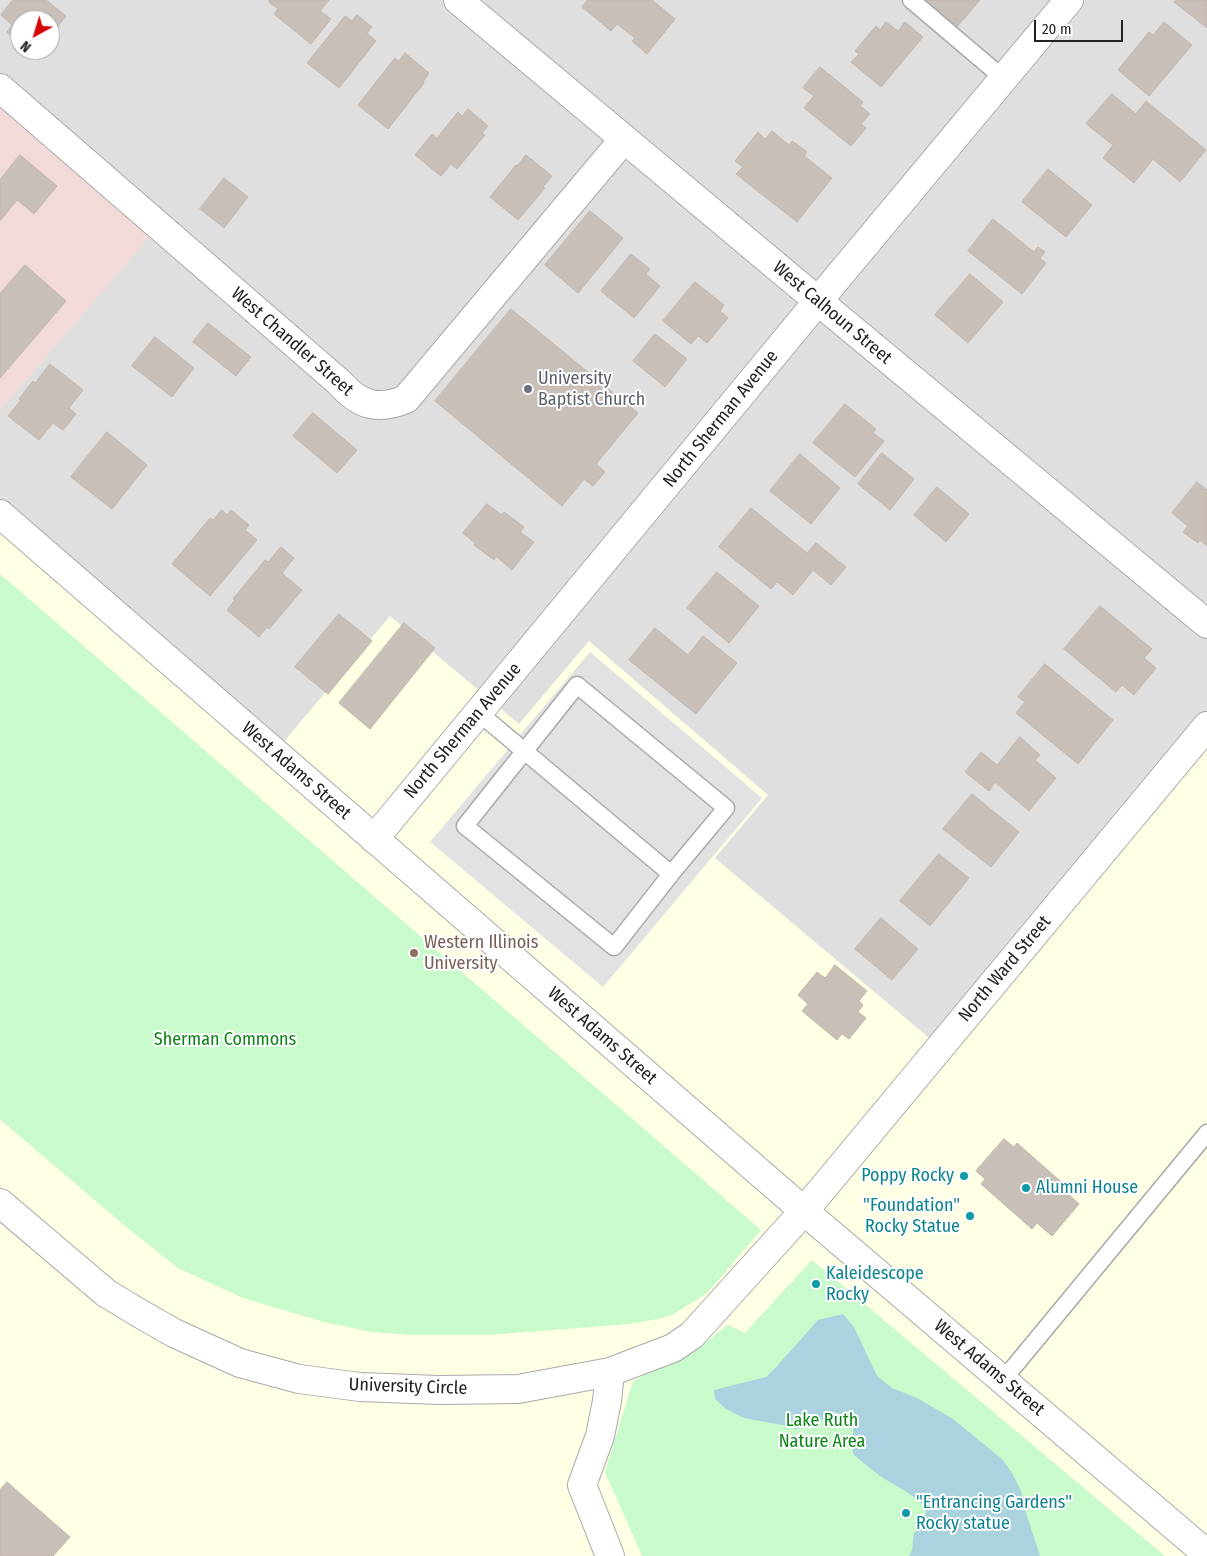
<!DOCTYPE html>
<style>
body{margin:0}
#map{position:relative;width:1207px;height:1556px;overflow:hidden;background:#f2efe9;font-family:"Fira Sans Condensed",sans-serif}
canvas{display:block}
.north{position:absolute;left:10px;top:10px;width:50px;height:50px;box-sizing:border-box;background:#fff;border:1px solid #a7a7a7;border-radius:50%;rotate:219deg;font-size:14px;font-weight:700;line-height:20px;text-align:center;color:#222}
.north::after{content:'';display:block;margin:auto;width:18px;height:22px;background:#d40000;clip-path:polygon(50% 0,100% 100%,50% 72%,0 100%)}
.scale{position:absolute;left:1034px;top:20px;width:89px;height:22px;box-sizing:border-box;border:2px solid #222;border-top:0;padding-left:6px;font-size:15px;line-height:18px;white-space:nowrap;color:#222;-webkit-text-stroke:4px #fff;paint-order:stroke}
</style>
<div id="map">
<canvas width="1207" height="1556"></canvas>
<div class="north">N</div>
<div class="scale">20 m</div>
</div>
<script>
const c = document.querySelector('canvas').getContext('2d');
c.lineJoin = 'round';
function paint(path, color) { c.fillStyle = color; c.fill(path, 'evenodd'); }
function strokePath(path, color, width, dash) { c.strokeStyle = color; c.lineWidth = width; c.lineCap = dash ? 'butt' : 'round'; c.setLineDash(dash || []); c.stroke(path); }
function label(font, color, halo, rows, align = 'center') {
  c.font = font + ' "Fira Sans Condensed",sans-serif'; c.lineWidth = 4; c.setLineDash([]); c.textBaseline = 'middle'; c.strokeStyle = halo; c.fillStyle = color; for (const [text, x, y, turn = 0] of rows) {
    c.save(); c.translate(x, y); c.rotate((+turn || 0) * Math.PI / 180); c.textAlign = isNaN(turn) ? turn : align; if (halo) c.strokeText(text, 0, 0); c.fillText(text, 0, 0); c.restore();
  }
}
const residential = new Path2D(`
 M 0,0 L 1207,0 L 1207,1101 L 804,1211 L 0,514 L 0,410 L 158,226 L 0,88 ZM 20,20 L 50,20 L 50,50 L 20,50 Z`);
const commercial = new Path2D(`
 M 0,88 L 159,226 L 0,410 Z`);
const education = new Path2D(`
 M 0,514 L 275,752 L 390,616 L 519,724 L 589,641 L 768,795 L 715,858 L 940,1047 L 1207,727 L 1207,1556 L 0,1556 Z`);
const park = new Path2D(`
 M 0,574 L 761,1230 L 708,1292 L 674,1314 L 658,1319 L 629,1324 L 489,1335 L 411,1335 L 372,1332 L 324,1322 L 243,1298 L 178,1268 L 130,1230 L 2,1121 L 0,1118 Z
 M 812,1260 L 1165,1556 L 642,1556 L 605,1472 L 633,1381 L 698,1348 L 728,1325 L 745,1333 Z`);
const parking = new Path2D(`
 M 590,652 L 762,798 L 603,987 L 430,842 Z`);
const water = new Path2D(`
 M 843,1314 L 854,1327 L 877,1376 L 892,1388 L 917,1398 L 953,1419 L 1003,1460 L 1012,1473 L 1021,1491 L 1026,1513 L 1040,1556 L 909,1556 C 915,1548 911,1540 915,1532 C 919,1523 926,1520 926,1509 C 916,1495 899,1488 885,1479 C 874,1472 864,1463 854,1455 C 849,1444 856,1431 852,1420 L 834,1412 L 825,1419 L 809,1426 L 796,1429 L 787,1426 L 744,1418 L 726,1409 L 715,1399 L 714,1390 L 766,1377 L 777,1366 L 818,1320 Z`);
const building = new Path2D(`
 M 13,0 L 46,0 L 66,16 L 50,36 L 50,20 L 20,20 L 20,42 L 7,32 L 12,25 L 1,15 Z
 M 270,0 L 329,0 L 320,11 L 331,19 L 311,44 L 274,14 L 278,9 L 269,2 Z
 M 588,0 L 652,0 L 675,19 L 647,54 L 632,41 L 635,38 L 617,24 L 611,31 L 582,7 Z
 M 924,0 L 980,0 L 956,28 Z
 M 1176,0 L 1207,0 L 1207,28 L 1174,2 Z
 M 357,15 L 372,27 L 367,33 L 376,41 L 339,88 L 307,63 L 345,16 L 352,21 Z
 M 886,22 L 898,31 L 905,22 L 923,37 L 881,87 L 851,62 L 859,54 L 855,51 L 876,26 L 880,30 Z
 M 1164,22 L 1192,45 L 1149,96 L 1118,70 L 1149,32 L 1153,35 Z
 M 405,53 L 429,73 L 423,82 L 424,83 L 388,129 L 358,105 L 395,58 L 399,61 Z
 M 820,67 L 863,102 L 860,106 L 870,114 L 861,124 L 866,128 L 851,146 L 804,108 L 814,96 L 803,88 Z
 M 1112,94 L 1136,114 L 1146,101 L 1206,150 L 1180,182 L 1153,159 L 1134,183 L 1103,158 L 1113,145 L 1086,124 Z
 M 468,109 L 488,126 L 482,133 L 485,135 L 457,169 L 451,164 L 441,176 L 415,155 L 432,134 L 437,138 L 458,112 L 462,116 Z
 M 772,131 L 789,145 L 792,141 L 807,152 L 804,156 L 832,178 L 797,222 L 736,174 L 743,167 L 735,161 L 758,132 L 765,139 Z
 M 20,155 L 57,186 L 34,214 L 17,200 L 0,221 L 0,180 Z
 M 526,155 L 552,176 L 543,187 L 545,188 L 518,220 L 490,197 L 516,165 L 517,166 Z
 M 1048,169 L 1092,205 L 1066,237 L 1022,202 Z
 M 224,178 L 248,197 L 224,228 L 200,209 Z
 M 590,211 L 623,238 L 578,293 L 545,265 Z
 M 993,219 L 1034,252 L 1038,247 L 1045,252 L 1040,258 L 1046,263 L 1022,294 L 968,251 Z
 M 631,254 L 650,269 L 646,274 L 660,286 L 634,318 L 601,291 Z
 M 25,265 L 66,301 L 0,378 L 0,294 Z
 M 970,274 L 1003,302 L 968,343 L 935,315 Z
 M 695,282 L 724,305 L 720,311 L 728,318 L 707,343 L 698,336 L 691,344 L 663,321 Z
 M 511,309 L 638,413 L 596,464 L 605,472 L 593,486 L 584,479 L 562,506 L 435,401 Z
 M 208,323 L 251,357 L 236,376 L 193,342 Z
 M 655,334 L 687,359 L 665,387 L 633,361 Z
 M 155,337 L 194,368 L 172,397 L 132,366 Z
 M 50,364 L 83,390 L 69,408 L 76,414 L 63,430 L 53,423 L 39,440 L 8,416 L 21,400 L 19,399 L 33,381 L 35,383 Z
 M 845,404 L 876,429 L 873,433 L 884,441 L 855,477 L 813,443 Z
 M 313,413 L 357,450 L 337,473 L 293,436 Z
 M 107,432 L 147,465 L 112,509 L 71,477 Z
 M 882,453 L 914,479 L 890,510 L 858,484 Z
 M 800,454 L 840,488 L 811,524 L 770,491 Z
 M 1197,482 L 1207,490 L 1207,546 L 1200,540 L 1198,543 L 1183,532 L 1188,526 L 1172,513 Z
 M 937,487 L 969,514 L 946,542 L 914,515 Z
 M 487,504 L 502,515 L 504,512 L 524,527 L 520,532 L 534,542 L 512,570 L 496,556 L 494,560 L 474,545 L 476,544 L 463,533 Z
 M 751,508 L 807,553 L 816,543 L 846,567 L 831,585 L 813,570 L 793,595 L 777,582 L 771,589 L 719,547 Z
 M 222,510 L 227,515 L 231,510 L 249,525 L 245,530 L 257,540 L 210,596 L 172,564 L 210,518 L 213,520 Z
 M 281,547 L 294,558 L 282,573 L 302,590 L 269,629 L 267,627 L 259,637 L 227,610 L 235,600 L 233,599 L 265,560 L 268,562 Z
 M 717,572 L 759,606 L 729,643 L 687,608 Z
 M 1100,606 L 1152,649 L 1144,658 L 1156,668 L 1134,695 L 1122,685 L 1116,692 L 1064,649 Z
 M 339,614 L 372,641 L 328,694 L 295,667 Z
 M 404,623 L 435,648 L 370,729 L 339,703 Z
 M 655,628 L 688,655 L 703,636 L 737,663 L 696,714 L 629,660 Z
 M 1045,664 L 1113,720 L 1078,764 L 1016,713 L 1025,702 L 1018,697 Z
 M 1020,737 L 1040,755 L 1035,760 L 1056,778 L 1029,811 L 995,782 L 989,791 L 965,772 L 981,752 L 997,765 Z
 M 972,794 L 1019,832 L 991,867 L 943,829 Z
 M 939,854 L 969,878 L 930,926 L 900,901 Z
 M 881,918 L 918,949 L 892,980 L 855,949 Z
 M 835,965 L 867,991 L 859,1001 L 863,1005 L 858,1012 L 866,1018 L 849,1039 L 842,1034 L 837,1040 L 802,1011 L 808,1004 L 798,995 L 817,972 L 825,978 Z
 M 1004,1139 L 1014,1147 L 1017,1143 L 1067,1187 L 1064,1190 L 1079,1204 L 1052,1236 L 1037,1223 L 1032,1229 L 981,1184 L 985,1179 L 976,1171 Z
 M 7,1482 L 70,1537 L 53,1556 L 0,1556 L 0,1490 Z`);
const service = new Path2D(`
 M 911,0 L 1003,78
 M 479,713 L 671,874 L 614,947 L 465,826 L 577,685 L 726,808 L 671,874
 M 1003,1380 L 1207,1133`);
const minor = new Path2D(`
 M 458,0 L 818,301 L 1207,624
 M 0,88 L 340,383 C 359,405 378,411 406,399 L 624,139
 M 374,839 L 818,301 L 1069,0
 M 0,1203 L 106,1293 L 139,1313 L 174,1333 L 240,1363 L 299,1379 L 360,1387 L 439,1390 L 518,1389 L 610,1372 L 673,1348 L 692,1335 L 804,1211 L 1207,726
 M 610,1556 L 582,1485 L 600,1436 L 607,1401 L 610,1372`);
const tertiary = new Path2D(`
 M 0,514 L 804,1211 L 1207,1554`);
const markers = [
 [528,389,5,"#6b7280"],
 [414,953,5,"#8d6e63"],
 [964,1176,5,"#0f9aa8"],
 [1026,1188,5,"#0f9aa8"],
 [970,1216,5,"#0f9aa8"],
 [816,1284,5,"#0f9aa8"],
 [906,1513,5,"#0f9aa8"]
];
const streetNames = [
 ["West Calhoun Street",832,313,40],
 ["West Chandler Street",292,342,41],
 ["North Sherman Avenue",721,419,-51],
 ["North Sherman Avenue",463,731,-50],
 ["West Adams Street",296,771,41],
 ["North Ward Street",1005,969,-50],
 ["West Adams Street",602,1036,41],
 ["West Adams Street",989,1368,40],
 ["University Circle",408,1387,2]
];
const worshipNames = [
 ["University",538,379],
 ["Baptist Church",538,400]
];
const educationNames = [
 ["Western Illinois",424,943],
 ["University",424,964]
];
const parkNames = [
 ["Sherman Commons",225,1040],
 ["Lake Ruth",822,1421],
 ["Nature Area",822,1442]
];
const cultureNames = [
 ["Poppy Rocky",954,1176,"right"],
 ["Alumni House",1036,1188],
 ["\"Foundation\"",960,1206,"right"],
 ["Rocky Statue",960,1227,"right"],
 ["Kaleidescope",826,1274],
 ["Rocky",826,1295],
 ["\"Entrancing Gardens\"",916,1503],
 ["Rocky statue",916,1524]
];
paint(residential, '#e0dfdf');
paint(commercial, '#f2dad9');
paint(education, '#ffffe5');
paint(park, '#c8facc');
paint(parking, '#e2e2e2');
paint(water, '#aad3df');
paint(building, '#c7bfb8');
strokePath(building, '#c4b6ab', 1);
strokePath(service, '#a9a9a9', 19);
strokePath(minor, '#a9a9a9', 30);
strokePath(tertiary, '#a9a9a9', 30);
strokePath(service, '#fff', 16);
strokePath(minor, '#fff', 28);
strokePath(tertiary, '#fff', 28);
for (const [x, y, r, color] of markers) { const dot = new Path2D(); dot.arc(x, y, r, 0, 2 * Math.PI); c.fillStyle = color; c.fill(dot); strokePath(dot, '#fff', 2); }
label('18px', '#222', '#fff', streetNames);
label('18px', '#5b616d', '#fff', worshipNames, 'left');
label('18px', '#785e54', '#fff', educationNames, 'left');
label('18px', '#0c8416', '#fff', parkNames);
label('18px', '#0d838f', '#fff', cultureNames, 'left');
</script>
